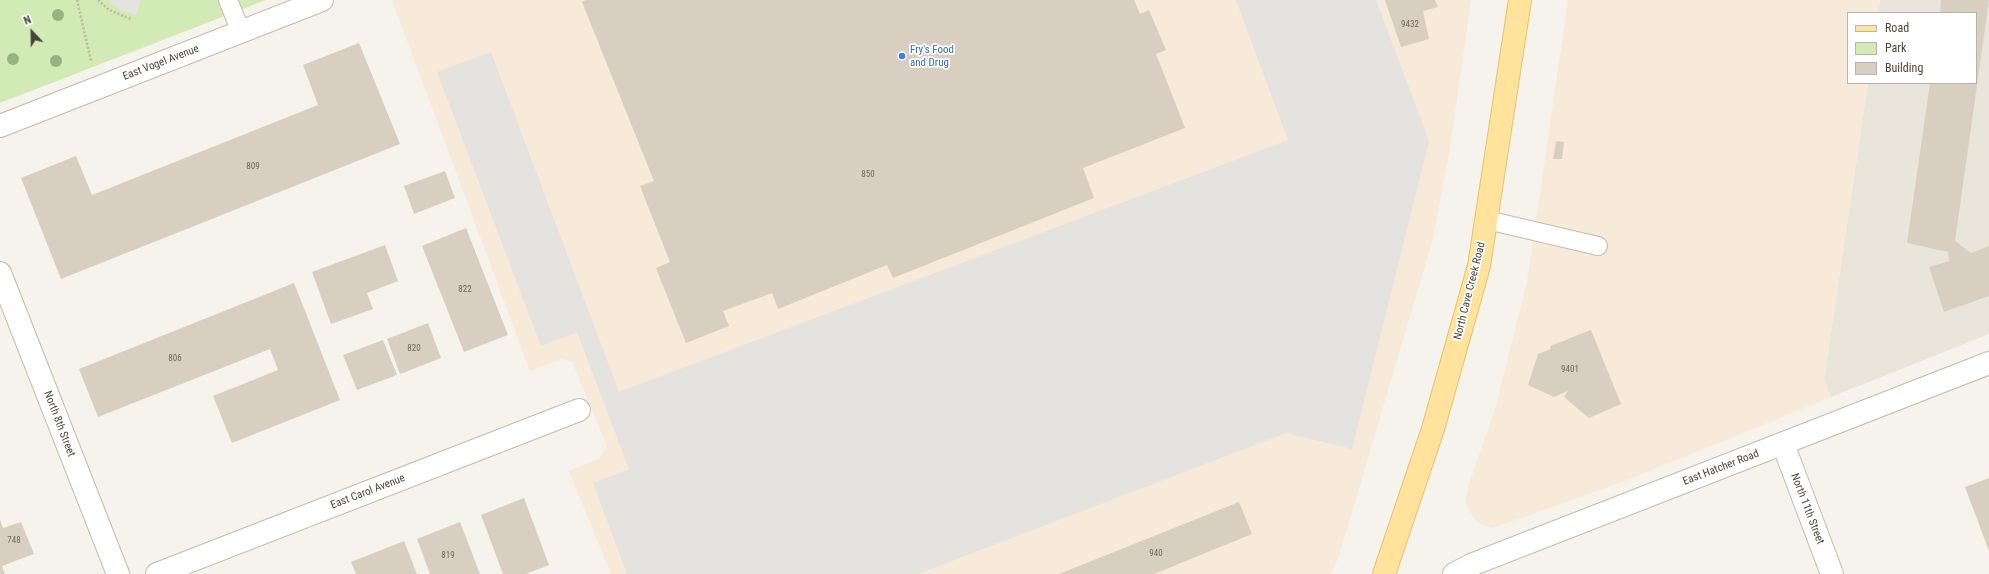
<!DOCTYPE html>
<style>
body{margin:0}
#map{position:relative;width:1989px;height:574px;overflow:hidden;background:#f6f3ec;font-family:"Roboto Condensed",sans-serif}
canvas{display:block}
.legend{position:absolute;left:1847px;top:12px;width:130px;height:72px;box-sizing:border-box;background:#fff;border:1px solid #b7b4b0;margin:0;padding:5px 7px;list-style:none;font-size:12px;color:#4b4439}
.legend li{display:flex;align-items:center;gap:8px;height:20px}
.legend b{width:20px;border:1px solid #b7b4b0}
.north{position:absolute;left:12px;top:12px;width:40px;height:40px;-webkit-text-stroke:3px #fff;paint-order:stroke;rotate:338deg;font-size:11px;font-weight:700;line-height:16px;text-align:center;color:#4b4439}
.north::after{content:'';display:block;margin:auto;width:14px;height:18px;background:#4b4439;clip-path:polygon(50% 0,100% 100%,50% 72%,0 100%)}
</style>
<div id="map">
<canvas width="1989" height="574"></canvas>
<ul class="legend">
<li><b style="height:5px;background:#ffe39c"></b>Road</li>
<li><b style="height:11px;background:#d2eab5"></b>Park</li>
<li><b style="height:11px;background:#d8cfc1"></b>Building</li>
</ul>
<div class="north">N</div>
</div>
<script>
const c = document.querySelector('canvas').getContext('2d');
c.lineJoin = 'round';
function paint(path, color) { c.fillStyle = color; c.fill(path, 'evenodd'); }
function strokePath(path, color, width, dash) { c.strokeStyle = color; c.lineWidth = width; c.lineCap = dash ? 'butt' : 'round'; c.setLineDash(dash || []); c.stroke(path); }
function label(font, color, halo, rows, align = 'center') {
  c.font = font + ' "Roboto Condensed",sans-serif'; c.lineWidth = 3.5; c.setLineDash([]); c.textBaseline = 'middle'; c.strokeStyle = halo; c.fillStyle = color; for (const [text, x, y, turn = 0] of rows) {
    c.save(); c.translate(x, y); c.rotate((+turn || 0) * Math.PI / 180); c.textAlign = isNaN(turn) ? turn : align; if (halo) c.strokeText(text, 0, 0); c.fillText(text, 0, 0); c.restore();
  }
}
const residential = new Path2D(`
 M 1880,0 L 1989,0 L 1989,334 L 1831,397 L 1824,380 L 1868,83 L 1976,83 L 1976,13 L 1878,13 Z`);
const commercial = new Path2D(`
 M 392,0 L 1471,0 L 1450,149 L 1432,242 L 1339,556 L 1331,574 L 611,574 L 569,471 L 600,458 L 607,446 L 572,362 L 562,359 L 530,371 Z
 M 1568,0 L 1880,0 L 1878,13 L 1848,13 L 1848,83 L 1868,83 L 1824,380 L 1831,397 L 1625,481 L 1493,528 L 1478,523 L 1471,514 L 1465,501 L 1469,484 L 1495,409 L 1527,282 Z`);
const green = new Path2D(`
 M 0,0 L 266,0 L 0,103 Z`);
const parking = new Path2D(`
 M 107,0 L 141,0 L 136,15 L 119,9 Z
 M 1236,0 L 1376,0 L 1429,141 L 1352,449 L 1286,433 L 918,574 L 627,574 L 593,483 L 629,469 L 577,332 L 541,346 L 437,72 L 491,52 L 619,392 L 1288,140 Z`);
const building = new Path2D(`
 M 586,0 L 1134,0 L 1140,14 L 1149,10 L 1166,50 L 1156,54 L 1185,128 L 1083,168 L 1094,198 L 893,278 L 887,265 L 778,309 L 772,293 L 723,311 L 729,326 L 686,343 L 656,268 L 670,262 L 640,186 L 654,181 L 582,2 Z
 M 1385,0 L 1435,0 L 1438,7 L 1423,11 L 1429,39 L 1401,47 Z
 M 1941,0 L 1989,0 L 1955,241 L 1971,253 L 1989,246 L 1989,296 L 1944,312 L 1929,267 L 1949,261 L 1948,252 L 1907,243 L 1930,83 L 1976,83 L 1976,13 L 1940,13 Z
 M 359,43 L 400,144 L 61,279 L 21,178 L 76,156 L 92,195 L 318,105 L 303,65 Z
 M 1556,141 L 1564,142 L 1562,159 L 1553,159 Z
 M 445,171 L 455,198 L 414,214 L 404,186 Z
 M 466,228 L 508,335 L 464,352 L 422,246 Z
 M 385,245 L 398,281 L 367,293 L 373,309 L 331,324 L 312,272 Z
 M 294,283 L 340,400 L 232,443 L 213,396 L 278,370 L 270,349 L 98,417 L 79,369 Z
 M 428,323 L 441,358 L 400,374 L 387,339 Z
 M 1591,330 L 1621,404 L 1589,418 L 1564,397 L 1568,391 L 1554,397 L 1528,385 L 1538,354 L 1551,349 L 1550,346 Z
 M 383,340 L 397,375 L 357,390 L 343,355 Z
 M 1989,478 L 1989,551 L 1965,487 Z
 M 524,498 L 549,565 L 526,574 L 503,574 L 481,515 Z
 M 1239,502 L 1252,534 L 1154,574 L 1059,574 Z
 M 0,520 L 3,528 L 21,522 L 34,554 L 2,566 L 5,574 L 0,574 Z
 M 460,522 L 480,574 L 430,574 L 417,539 Z
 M 404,541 L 417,574 L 356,574 L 351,562 Z`);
const path = new Path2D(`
 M 77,0 L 91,61
 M 98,0 L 109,10 L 131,19`);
const service = new Path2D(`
 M 228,0 L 241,32
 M 1487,220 L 1598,246`);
const minor = new Path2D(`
 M 0,126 L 322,0
 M 0,273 L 118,574
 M 1783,444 L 1832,574
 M 157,574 L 579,410`);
const tertiary = new Path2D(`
 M 1454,574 L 1471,565 L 1989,363`);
const primary = new Path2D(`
 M 1384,574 L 1433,429 L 1479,266 L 1520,0`);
const trees = [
 [58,15],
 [13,59],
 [56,61]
];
const markers = [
 [902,56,4,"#3f7fe0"]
];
const numberNames = [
 ["9432",1410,25],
 ["809",253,167],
 ["850",868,175],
 ["822",465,290],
 ["820",414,349],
 ["806",175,359],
 ["9401",1570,370],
 ["748",14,541],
 ["940",1156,554],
 ["819",448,556]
];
const shopNames = [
 ["Fry's Food",910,50],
 ["and Drug",910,63]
];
const streetNames = [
 ["East Vogel Avenue",161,63,-21],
 ["North Cave Creek Road",1470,291,-76],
 ["North 8th Street",59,424,69],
 ["East Hatcher Road",1721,468,-21],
 ["East Carol Avenue",368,492,-21],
 ["North 11th Street",1807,509,69]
];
paint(residential, '#eae5da');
paint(commercial, '#f7ead8');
paint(green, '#d2eab5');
paint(parking, '#e5e3e0');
paint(building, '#d8cfc1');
strokePath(service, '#c2bbae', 20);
strokePath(minor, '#c2bbae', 24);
strokePath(tertiary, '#c2bbae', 24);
strokePath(primary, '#e6c16a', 24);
strokePath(path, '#c4b79f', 2.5, [2, 2]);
strokePath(service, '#fff', 18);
strokePath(minor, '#fff', 22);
strokePath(tertiary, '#fff', 22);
strokePath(primary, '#ffe39c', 22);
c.fillStyle = '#97b381';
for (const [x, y] of trees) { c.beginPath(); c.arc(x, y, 6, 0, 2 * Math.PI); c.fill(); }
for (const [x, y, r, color] of markers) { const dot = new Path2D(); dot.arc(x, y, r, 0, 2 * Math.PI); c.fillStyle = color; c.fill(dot); strokePath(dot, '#fff', 1.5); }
label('9px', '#6e675b', null, numberNames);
label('11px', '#366cbe', '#fff', shopNames, 'left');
label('11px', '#4b4439', '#fff', streetNames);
</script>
